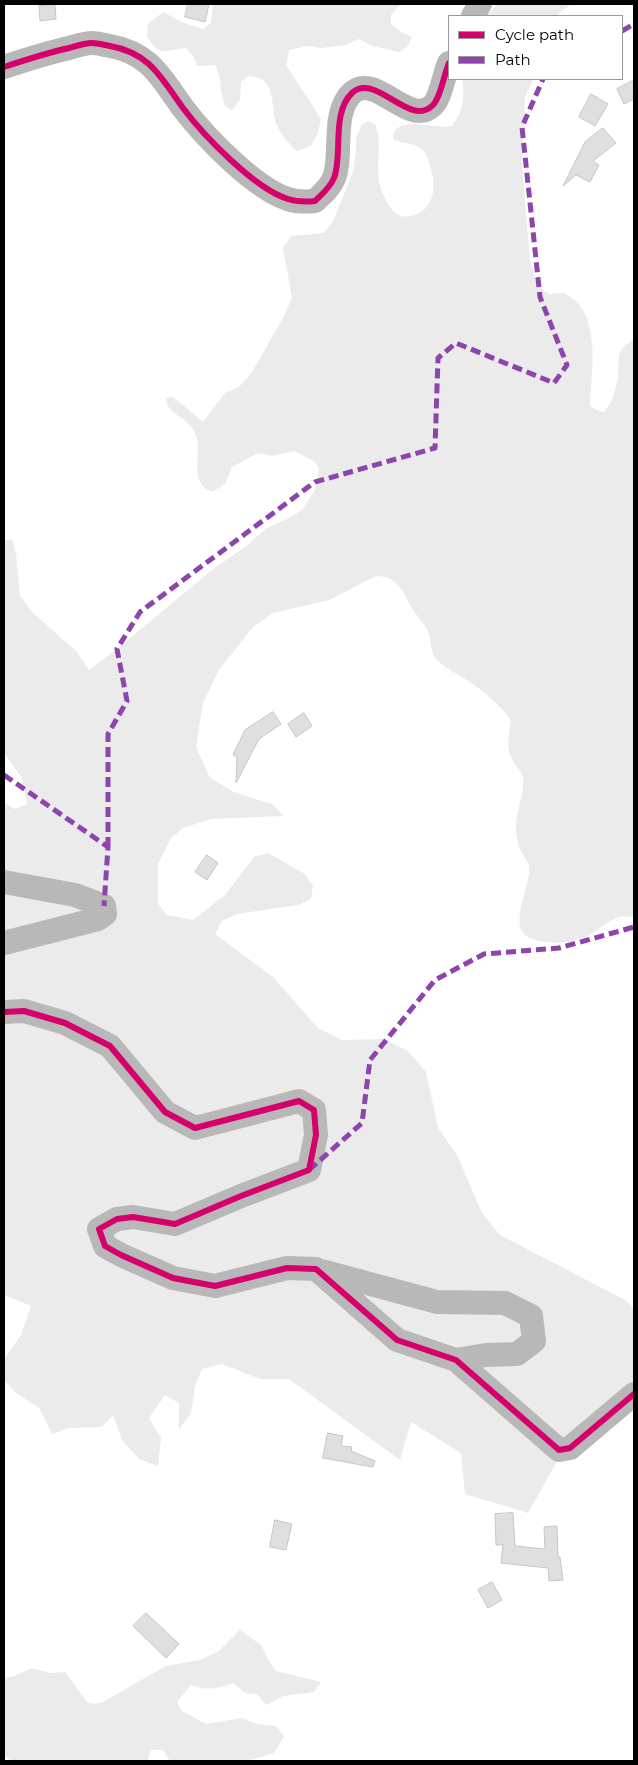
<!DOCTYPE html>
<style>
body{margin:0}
#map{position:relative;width:638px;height:1765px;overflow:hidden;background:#fff;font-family:Montserrat,sans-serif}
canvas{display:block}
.frame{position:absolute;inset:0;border:5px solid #000;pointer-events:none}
.legend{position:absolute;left:448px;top:15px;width:175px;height:65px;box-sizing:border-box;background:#fff;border:1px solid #999;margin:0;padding:6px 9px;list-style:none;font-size:15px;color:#000}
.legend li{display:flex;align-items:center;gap:10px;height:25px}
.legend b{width:25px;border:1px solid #999}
</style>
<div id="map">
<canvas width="638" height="1765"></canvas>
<div class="frame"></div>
<ul class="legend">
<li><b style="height:6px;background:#d6006c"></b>Cycle path</li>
<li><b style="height:6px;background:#8e44ad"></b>Path</li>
</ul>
</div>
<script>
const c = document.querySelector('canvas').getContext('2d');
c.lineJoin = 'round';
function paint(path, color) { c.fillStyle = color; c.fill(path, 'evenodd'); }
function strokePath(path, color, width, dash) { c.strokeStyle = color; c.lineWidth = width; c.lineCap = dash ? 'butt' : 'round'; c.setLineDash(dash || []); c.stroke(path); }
const green = new Path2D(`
 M 213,4 L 401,4 L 391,15 L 391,24 L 401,32 L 412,37 L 408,46 L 399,52 L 372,46 L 359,39 L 345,45 L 321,48 L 308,46 L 289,50 L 286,65 L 321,119 L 318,133 L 311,146 L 297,151 C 288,143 281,135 276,123 C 270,103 277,77 248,76 L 241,82 L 240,100 L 232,110 L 225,106 L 221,91 L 220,78 L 215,65 L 197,66 L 193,56 L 186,48 C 164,50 160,58 147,37 L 148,24 L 163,12 L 184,23 L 203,29 L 211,23 Z
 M 497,4 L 571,4 L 556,16 L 487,16 Z
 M 462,79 L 533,79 L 525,98 L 522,165 L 530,260 L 536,280 L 544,291 L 550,294 L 564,293 C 568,296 573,298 577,302 C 600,327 591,375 590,406 L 596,410 L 604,412 C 612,403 617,387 618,376 C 620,357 614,350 634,340 L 634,917 C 631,917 626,916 623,916 C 608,919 596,933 583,938 C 568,944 545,944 530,938 C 506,928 532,885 529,866 C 527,859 521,853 519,846 C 517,840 516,833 516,827 C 516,810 525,795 523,778 C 522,771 517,768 514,762 C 505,749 509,736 511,721 C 501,705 483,691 467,680 C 459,675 440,665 435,658 C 430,650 432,641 428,632 C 425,625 418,617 413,610 C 403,594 400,576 376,576 L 329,600 L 273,613 L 253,627 L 219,670 L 203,703 L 196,747 L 210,778 L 234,792 L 274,805 L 283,816 L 211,819 L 183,828 L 171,838 L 158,864 L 158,904 L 167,915 L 193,920 L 225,895 L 254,857 L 268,853 L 305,874 L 313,886 L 311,899 L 298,905 L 237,914 L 222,921 L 215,934 L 273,977 L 318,1028 L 342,1040 L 384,1039 L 408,1051 L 426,1072 L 438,1128 L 457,1155 L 482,1213 L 500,1235 L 625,1300 L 634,1308 L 634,1383 L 571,1436 L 528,1513 L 465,1494 L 461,1453 L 411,1422 L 400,1460 L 289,1379 L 260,1379 L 222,1364 L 202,1369 L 195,1386 L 191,1413 L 179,1429 L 179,1403 L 165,1395 L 149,1418 L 161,1438 L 158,1466 L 139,1459 L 122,1440 L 113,1415 L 102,1427 L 69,1428 L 52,1434 L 39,1408 L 15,1392 L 4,1380 L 4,1359 L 21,1335 L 31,1306 L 4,1295 L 4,803 L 15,809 L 27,804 L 22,778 L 4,753 L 4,541 L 12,539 L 16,554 L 20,596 L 32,612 L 77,652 L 89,670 L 117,649 L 212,570 L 246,546 L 267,528 L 287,519 L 302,510 L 315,490 L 319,468 L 315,462 L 295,451 L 272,456 L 258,453 L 232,467 L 225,484 L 212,492 C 189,483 201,457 197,439 C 191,414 167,418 166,398 L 173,397 L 203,422 L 225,393 L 239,387 L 252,372 L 283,318 L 292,298 L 283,248 L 291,236 L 324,233 L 333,221 L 353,172 L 356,152 L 356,138 L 362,124 L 368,121 L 375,124 C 384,146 373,168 382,192 C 385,199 391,210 397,214 C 401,217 407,217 412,216 C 435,210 437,185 430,166 C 428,159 427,153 421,149 C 413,142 402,144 393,139 C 394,113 434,130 452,126 C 463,111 465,97 462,79 Z
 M 240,1630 L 261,1645 L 269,1661 L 276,1671 L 321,1682 L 314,1692 L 283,1696 L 266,1705 L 257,1694 L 245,1693 L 233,1683 C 218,1689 206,1691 191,1685 L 177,1702 L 182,1711 L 206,1724 L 242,1718 L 257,1724 L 276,1726 L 284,1736 L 274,1753 L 246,1761 L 170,1761 L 163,1750 L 151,1750 L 147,1761 L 12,1761 L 4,1756 L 4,1678 L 12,1677 L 32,1668 L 50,1673 L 65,1672 L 87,1702 L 95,1704 L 103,1702 L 166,1666 L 200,1660 L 219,1651 Z`);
const building = new Path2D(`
 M 188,4 L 209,4 L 205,22 L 185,17 Z
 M 55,5 L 56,19 L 40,21 L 39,6 Z
 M 634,80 L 634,99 L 624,104 L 617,89 Z
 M 591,94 L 608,104 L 595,126 L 579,117 Z
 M 603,128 L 616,143 L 593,161 L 599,165 L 590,182 L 576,175 L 563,186 L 585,142 Z
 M 273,712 L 281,724 L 259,739 L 236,783 L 237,757 L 233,755 L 245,730 Z
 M 304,713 L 312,726 L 296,737 L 288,724 Z
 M 207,855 L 218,863 L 207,880 L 195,872 Z
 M 328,1433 L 343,1436 L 341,1446 L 352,1447 L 351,1451 L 375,1461 L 373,1467 L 323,1458 Z
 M 513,1513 L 515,1546 L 545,1549 L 544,1527 L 557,1526 L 558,1557 L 560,1557 L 563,1580 L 549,1581 L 548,1568 L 501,1563 L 503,1545 L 496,1545 L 495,1514 Z
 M 275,1520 L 292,1524 L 286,1550 L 270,1547 Z
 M 492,1582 L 502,1600 L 488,1608 L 478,1590 Z
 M 146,1613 L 179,1644 L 166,1658 L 133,1626 Z`);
const secondary = new Path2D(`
 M 473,16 L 480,4
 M 4,67 C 25,60 47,53 69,48 C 76,46 85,43 92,43 C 98,43 104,45 110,46 C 150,53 161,78 183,108 C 204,136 255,189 288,199 C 297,202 306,202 315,201 C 322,194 330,188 334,178 C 343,155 331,113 352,93 C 375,71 410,129 433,105 C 441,97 444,74 449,63
 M 4,882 L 75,895 L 104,906 L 105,914 L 98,919 L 4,943
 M 4,1012 L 24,1011 L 65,1023 L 110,1046 L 165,1112 L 195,1128 L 299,1101 L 314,1110 L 316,1135 L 309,1170 L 241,1196 L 175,1224 L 133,1217 L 117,1219 L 99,1229 L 105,1246 L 121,1255 L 173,1278 L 215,1286 L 287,1268 L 316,1269 L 397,1340 L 456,1360 L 559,1450 L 570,1448 L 634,1394
 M 322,1271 L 437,1302 L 505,1303 L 531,1316 L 534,1341 L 517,1354 L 486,1355 L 456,1360`);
const quiet = new Path2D(`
 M 622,31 L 634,24
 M 4,775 L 108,847 L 104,906
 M 108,847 L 108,734 L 127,701 L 117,649 L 140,612 L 315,482 L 435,448 L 438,358 L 456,343 L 554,383 L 567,365 L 540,297 L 522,127 L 543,79
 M 309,1170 L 362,1123 L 370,1060 L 435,980 L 484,954 L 559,948 L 634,927`);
const cycleway = new Path2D(`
 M 4,67 C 25,60 47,53 69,48 C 76,46 85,43 92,43 C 98,43 104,45 110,46 C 150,53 161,78 183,108 C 204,136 255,189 288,199 C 297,202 306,202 315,201 C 322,194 330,188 334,178 C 343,155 331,113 352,93 C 375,71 410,129 433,105 C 441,97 444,74 449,63
 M 4,1012 L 24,1011 L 65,1023 L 110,1046 L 165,1112 L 195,1128 L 299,1101 L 314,1110 L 316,1135 L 309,1170 L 241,1196 L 175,1224 L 133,1217 L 117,1219 L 99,1229 L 105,1246 L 121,1255 L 173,1278 L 215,1286 L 287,1268 L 316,1269 L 397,1340 L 456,1360 L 559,1450 L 570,1448 L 634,1394`);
paint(green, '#ebebeb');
paint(building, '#dfdfdf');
strokePath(building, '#c6c6c6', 1);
strokePath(secondary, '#b8b8b8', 24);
strokePath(quiet, '#8e44ad', 5, [10, 5]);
strokePath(cycleway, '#d6006c', 6);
</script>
